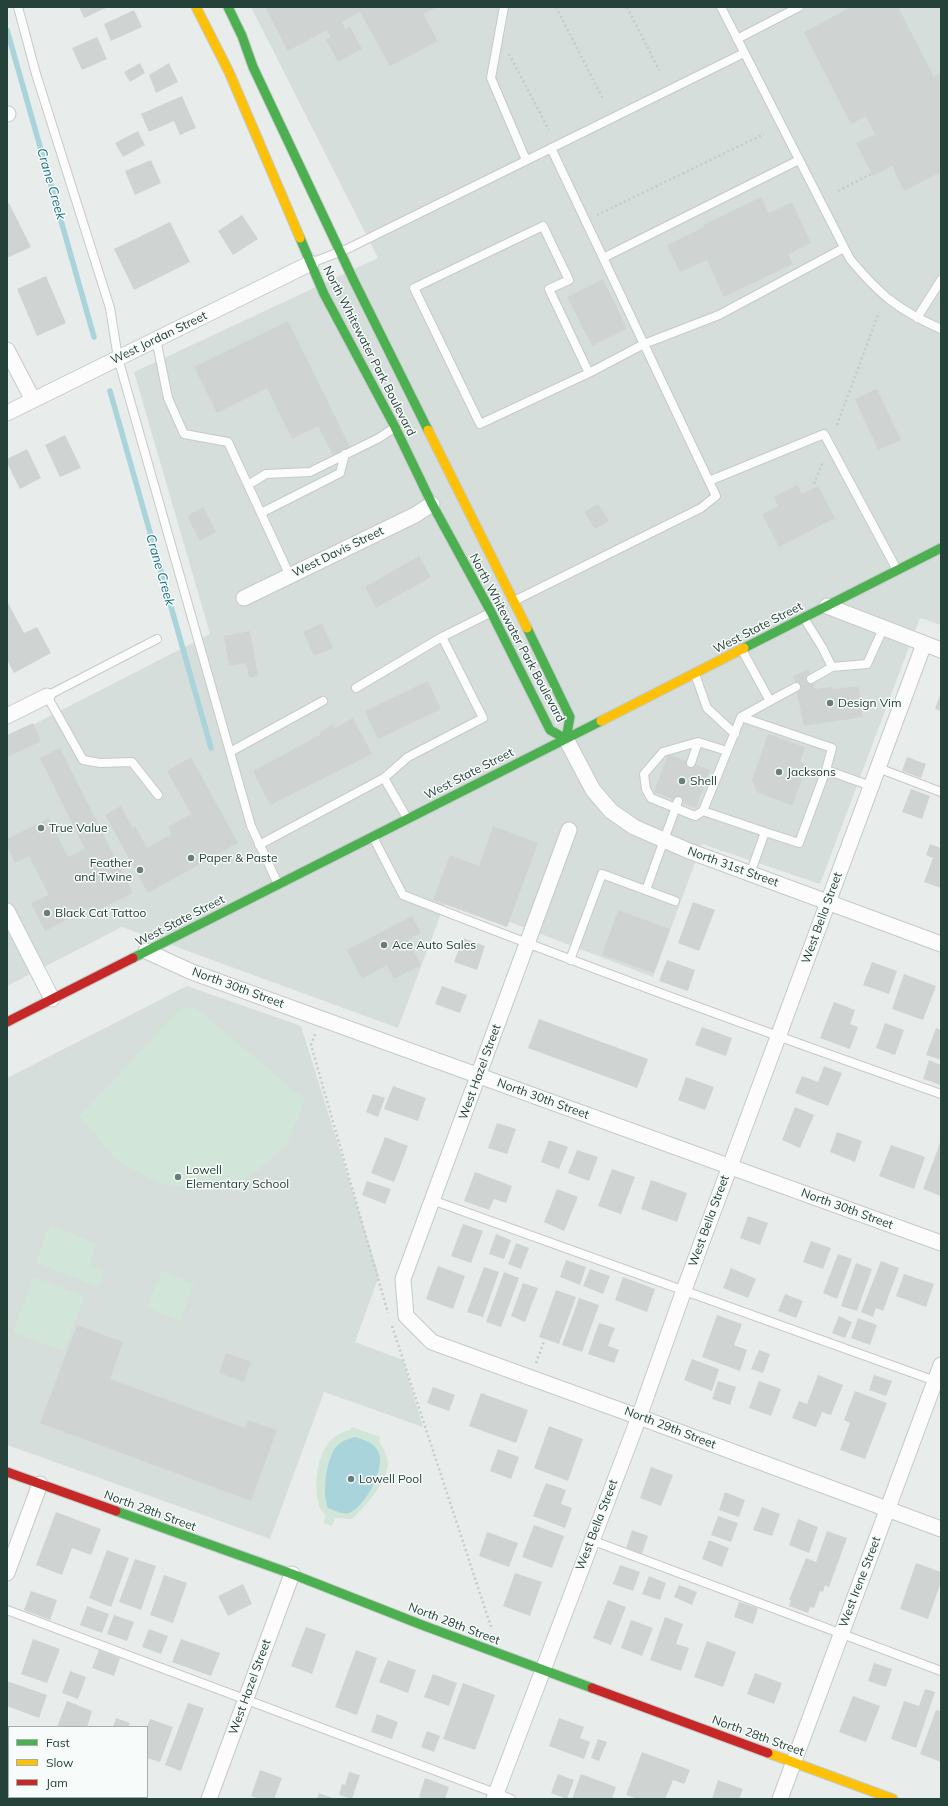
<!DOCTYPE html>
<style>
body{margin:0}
#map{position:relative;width:948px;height:1806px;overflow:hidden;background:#e8edeb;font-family:Mulish,sans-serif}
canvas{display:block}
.frame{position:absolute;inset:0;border:8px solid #24423a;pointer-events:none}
.legend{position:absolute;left:8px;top:1726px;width:140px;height:72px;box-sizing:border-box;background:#f7fbf9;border:1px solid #a3b1ad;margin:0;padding:5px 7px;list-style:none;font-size:12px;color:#24423a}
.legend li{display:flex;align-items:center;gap:8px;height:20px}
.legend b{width:20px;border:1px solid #a3b1ad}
</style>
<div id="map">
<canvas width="948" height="1806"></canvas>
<div class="frame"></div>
<ul class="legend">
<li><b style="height:5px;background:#4caf50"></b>Fast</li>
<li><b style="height:5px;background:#ffc107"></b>Slow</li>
<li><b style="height:5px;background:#c62828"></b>Jam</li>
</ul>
</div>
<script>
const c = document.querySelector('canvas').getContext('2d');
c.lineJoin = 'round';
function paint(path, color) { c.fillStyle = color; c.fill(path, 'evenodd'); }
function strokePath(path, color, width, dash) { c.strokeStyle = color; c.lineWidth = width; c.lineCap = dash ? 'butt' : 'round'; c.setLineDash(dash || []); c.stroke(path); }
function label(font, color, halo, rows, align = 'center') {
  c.font = font + ' Mulish,sans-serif'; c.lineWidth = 3; c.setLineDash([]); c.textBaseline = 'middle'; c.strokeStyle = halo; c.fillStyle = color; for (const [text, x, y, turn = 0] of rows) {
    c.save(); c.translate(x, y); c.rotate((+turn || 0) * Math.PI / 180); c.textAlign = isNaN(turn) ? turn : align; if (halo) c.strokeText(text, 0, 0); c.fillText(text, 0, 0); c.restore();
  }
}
const built = new Path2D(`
 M 251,7 L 941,7 L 941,625 L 920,618 L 820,884 L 702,844 L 653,977 L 447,898 L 398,1028 L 122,927 L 7,986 L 7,738 L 210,634 L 134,372 L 378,258 Z
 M 187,986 L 301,1026 L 379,1276 L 355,1342 L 403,1360 L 423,1427 L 324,1392 L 270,1539 L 7,1445 L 7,1078 Z`);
const green = new Path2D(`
 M 195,1007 L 305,1100 L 286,1146 L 247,1179 L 204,1190 L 161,1184 L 116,1160 L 80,1116 L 181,1008 Z
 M 50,1225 L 97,1244 L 89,1265 L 104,1271 L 98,1287 L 36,1262 Z
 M 162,1271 L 194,1284 L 180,1321 L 147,1307 Z
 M 34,1277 L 84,1296 L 64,1351 L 13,1332 Z
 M 352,1427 L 380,1437 L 379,1442 C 383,1448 387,1454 388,1462 C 388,1481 365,1507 352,1519 L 335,1518 L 332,1526 L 323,1523 L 326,1516 C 323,1513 320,1509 319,1505 C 313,1487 317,1454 331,1440 C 337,1434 343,1432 350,1430 Z`);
const water = new Path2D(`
 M 355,1437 C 364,1440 373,1442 378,1451 C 387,1467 365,1507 349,1513 C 343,1515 334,1510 328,1508 C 322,1494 326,1459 336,1447 C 341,1441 348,1439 355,1437 Z`);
const stream = new Path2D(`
 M 7,30 L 94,337
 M 110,391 L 211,748`);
const building = new Path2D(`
 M 79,7 L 108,7 L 84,18 Z
 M 265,7 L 437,7 L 423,14 L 438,41 L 390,66 L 360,12 L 342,22 L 345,29 L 350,26 L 362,49 L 338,62 L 326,40 L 331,37 L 327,30 L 288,51 Z
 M 851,7 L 898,7 L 934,77 L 941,73 L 941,172 L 904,191 L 892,166 L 873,176 L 856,143 L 875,134 L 866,116 L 851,124 L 804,32 Z
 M 134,10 L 142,27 L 111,41 L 104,24 Z
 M 97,37 L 107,59 L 82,70 L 72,48 Z
 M 140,63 L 145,73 L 130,82 L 124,72 Z
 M 169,63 L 178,82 L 156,93 L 149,75 Z
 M 182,96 L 196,128 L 180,135 L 174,121 L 149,132 L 141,114 Z
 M 138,131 L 145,145 L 123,157 L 115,143 Z
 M 151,160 L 161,183 L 135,195 L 125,171 Z
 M 761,197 L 769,213 L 792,202 L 811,243 L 788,254 L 793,264 L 724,297 L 707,260 L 680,272 L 667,245 L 704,227 L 703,225 Z
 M 9,203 L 31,247 L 7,258 L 7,204 Z
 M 242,215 L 258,239 L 233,255 L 218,231 Z
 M 170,222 L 190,262 L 134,290 L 114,249 Z
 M 46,276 L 66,323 L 37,336 L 17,289 Z
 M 603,279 L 627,329 L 592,346 L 567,297 Z
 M 288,321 L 351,449 L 334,457 L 318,426 L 292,439 L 267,388 L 217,413 L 194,367 Z
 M 877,389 L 901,440 L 878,450 L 855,399 Z
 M 65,435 L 81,468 L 60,477 L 45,445 Z
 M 27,449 L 41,478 L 20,489 L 7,463 L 7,459 Z
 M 797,485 L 802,494 L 818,486 L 835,518 L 779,547 L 762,514 L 778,506 L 774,497 Z
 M 598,504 L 609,521 L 595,529 L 584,512 Z
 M 203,507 L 216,532 L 200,541 L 187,516 Z
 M 419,556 L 431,577 L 376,608 L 365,587 Z
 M 7,601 L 24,633 L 37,627 L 51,653 L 14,673 L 7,660 Z
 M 322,623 L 333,648 L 314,656 L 303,632 Z
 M 250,631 L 258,676 L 249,678 L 246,663 L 229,666 L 224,636 Z
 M 808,669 L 815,689 L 832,687 L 832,689 L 859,686 L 863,717 L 804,726 L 793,676 Z
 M 428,681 L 441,709 L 378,739 L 365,711 Z
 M 941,693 L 941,711 L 935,709 Z
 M 353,718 L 372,754 L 270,805 L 253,771 L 320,735 L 320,732 L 333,724 L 335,728 Z
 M 33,723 L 41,741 L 7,757 L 7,735 Z
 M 768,734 L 805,747 L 800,762 L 807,765 L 792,806 L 757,792 L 752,780 Z
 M 60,748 L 133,893 L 94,912 L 91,907 L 45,931 L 31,903 L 49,895 L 29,856 L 15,863 L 7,846 L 7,839 L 49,818 L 68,857 L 85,849 L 40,758 Z
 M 668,754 L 710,770 L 696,808 L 654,792 Z
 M 191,757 L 238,843 L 148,893 L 105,815 L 121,806 L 133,828 L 135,826 L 147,848 L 172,834 L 168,827 L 191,814 L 167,771 Z
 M 907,757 L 926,764 L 921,778 L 902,771 Z
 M 911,789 L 930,796 L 922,819 L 902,812 Z
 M 493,826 L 538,843 L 507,927 L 433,900 L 450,855 L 479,866 Z
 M 930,844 L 941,848 L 941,888 L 924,882 L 933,858 L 926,855 Z
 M 693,902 L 715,910 L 699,951 L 678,943 Z
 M 618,910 L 670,929 L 654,973 L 602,955 Z
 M 412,916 L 421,933 L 408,940 L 421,965 L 394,979 L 387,965 L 362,979 L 347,950 Z
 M 463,938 L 485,946 L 477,970 L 454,962 Z
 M 667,960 L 695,970 L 688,991 L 659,981 Z
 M 872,962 L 897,971 L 889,994 L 863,985 Z
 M 904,974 L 936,986 L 923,1020 L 892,1009 Z
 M 442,986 L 467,995 L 460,1013 L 435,1004 Z
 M 834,1002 L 855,1010 L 850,1024 L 858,1027 L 850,1049 L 820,1038 Z
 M 539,1019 L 648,1059 L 637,1088 L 528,1048 Z
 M 885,1023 L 904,1030 L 895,1055 L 876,1048 Z
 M 702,1027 L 732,1038 L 726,1056 L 695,1045 Z
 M 936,1028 L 941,1030 L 941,1060 L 926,1055 Z
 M 929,1060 L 941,1065 L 941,1085 L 923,1079 Z
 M 824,1066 L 842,1073 L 828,1106 L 795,1093 L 802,1076 L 818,1082 Z
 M 686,1077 L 714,1087 L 705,1110 L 678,1100 Z
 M 393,1086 L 426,1098 L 418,1121 L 384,1109 Z
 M 373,1094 L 385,1098 L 378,1117 L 366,1112 Z
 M 795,1107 L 814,1115 L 800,1148 L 782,1140 Z
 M 497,1123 L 516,1129 L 507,1154 L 488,1148 Z
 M 837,1132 L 862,1141 L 855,1162 L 830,1152 Z
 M 385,1137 L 408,1146 L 394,1182 L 371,1173 Z
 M 549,1140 L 568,1147 L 559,1169 L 541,1162 Z
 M 940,1143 L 941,1143 L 941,1196 L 923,1189 Z
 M 891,1145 L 925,1157 L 914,1189 L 879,1176 Z
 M 577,1150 L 598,1157 L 589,1181 L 568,1173 Z
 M 612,1169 L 635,1177 L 621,1214 L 598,1206 Z
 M 475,1172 L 512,1186 L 506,1203 L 494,1199 L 489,1210 L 464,1201 Z
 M 651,1180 L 687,1193 L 677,1222 L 641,1209 Z
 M 367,1181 L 391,1189 L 385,1204 L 362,1195 Z
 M 557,1189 L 578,1197 L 564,1231 L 544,1222 Z
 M 748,1216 L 768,1223 L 760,1245 L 740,1238 Z
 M 463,1224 L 483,1231 L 471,1263 L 451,1256 Z
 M 496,1234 L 511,1240 L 504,1259 L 489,1254 Z
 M 811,1241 L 831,1248 L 823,1269 L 803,1262 Z
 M 516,1243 L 529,1248 L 521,1269 L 508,1264 Z
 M 838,1254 L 852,1259 L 837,1299 L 823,1293 Z
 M 566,1260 L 586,1267 L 580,1285 L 560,1277 Z
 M 881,1261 L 899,1268 L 883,1311 L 876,1308 L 873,1317 L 861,1312 Z
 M 856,1263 L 872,1269 L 857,1311 L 841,1306 Z
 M 438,1266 L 465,1276 L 453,1309 L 426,1299 Z
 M 484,1267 L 499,1272 L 483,1317 L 467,1312 Z
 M 731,1268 L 756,1279 L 748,1298 L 723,1288 Z
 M 590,1269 L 610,1276 L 603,1294 L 583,1286 Z
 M 504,1272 L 519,1278 L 501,1327 L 486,1322 Z
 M 904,1274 L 934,1284 L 926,1307 L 896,1296 Z
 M 623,1277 L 655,1289 L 647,1312 L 615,1300 Z
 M 523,1283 L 538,1288 L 525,1322 L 511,1316 Z
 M 556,1290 L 576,1297 L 559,1344 L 539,1337 Z
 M 785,1294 L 803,1301 L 796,1318 L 778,1311 Z
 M 579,1298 L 599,1305 L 582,1352 L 562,1345 Z
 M 717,1315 L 742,1324 L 734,1345 L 747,1350 L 740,1371 L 702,1357 Z
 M 839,1316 L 852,1322 L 845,1338 L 832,1333 Z
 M 858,1318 L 877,1325 L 870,1345 L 851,1338 Z
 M 599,1323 L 615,1328 L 608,1346 L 619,1350 L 614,1363 L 588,1354 Z
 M 77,1325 L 123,1342 L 110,1379 L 245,1428 L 248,1420 L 277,1430 L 251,1501 L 40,1423 Z
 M 759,1350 L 770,1354 L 763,1373 L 751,1369 Z
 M 226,1353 L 251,1362 L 244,1382 L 219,1373 Z
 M 692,1359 L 719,1369 L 712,1391 L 684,1380 Z
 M 818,1375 L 843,1385 L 831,1415 L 822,1412 L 816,1427 L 792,1418 L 799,1401 L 807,1404 Z
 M 874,1375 L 892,1381 L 886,1396 L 869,1390 Z
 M 718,1381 L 736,1387 L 730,1405 L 712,1399 Z
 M 759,1381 L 781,1389 L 771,1416 L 749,1408 Z
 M 433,1387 L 455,1395 L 449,1411 L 427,1403 Z
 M 855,1391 L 887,1403 L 865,1459 L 840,1450 L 850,1423 L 844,1420 Z
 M 481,1393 L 528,1410 L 516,1443 L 469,1426 Z
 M 549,1426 L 583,1439 L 568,1481 L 534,1468 Z
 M 498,1449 L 519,1457 L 511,1479 L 490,1471 Z
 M 651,1467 L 673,1475 L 661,1506 L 640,1498 Z
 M 546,1483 L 566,1490 L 561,1504 L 572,1508 L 565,1528 L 533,1516 Z
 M 725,1492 L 745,1500 L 739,1517 L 719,1510 Z
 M 762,1507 L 780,1514 L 772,1536 L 753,1530 Z
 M 56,1512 L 101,1529 L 91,1555 L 72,1548 L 62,1575 L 36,1565 Z
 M 718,1516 L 738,1523 L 731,1542 L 711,1535 Z
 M 798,1519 L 818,1527 L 809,1553 L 789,1545 Z
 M 534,1525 L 564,1536 L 552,1568 L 522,1557 Z
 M 632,1530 L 648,1536 L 642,1554 L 626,1548 Z
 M 827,1531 L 847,1538 L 829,1587 L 825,1585 L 823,1592 L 820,1591 L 814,1608 L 810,1607 L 808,1613 L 789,1606 L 791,1600 L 789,1600 L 806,1558 L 816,1562 Z
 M 487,1532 L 518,1543 L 509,1567 L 479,1556 Z
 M 709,1540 L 729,1548 L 722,1567 L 702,1559 Z
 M 107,1550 L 129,1558 L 111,1607 L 89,1598 Z
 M 135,1559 L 156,1566 L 141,1610 L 119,1602 Z
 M 916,1563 L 941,1572 L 941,1582 L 928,1619 L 900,1609 Z
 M 620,1565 L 640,1572 L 633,1591 L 613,1584 Z
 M 515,1573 L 542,1582 L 530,1616 L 503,1606 Z
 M 164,1575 L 187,1583 L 173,1623 L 150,1615 Z
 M 649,1576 L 666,1583 L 660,1600 L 642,1594 Z
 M 243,1584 L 252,1604 L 228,1616 L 218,1596 Z
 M 679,1585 L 697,1592 L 692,1605 L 674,1597 Z
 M 31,1591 L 57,1600 L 50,1620 L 24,1610 Z
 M 608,1600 L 626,1607 L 611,1645 L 593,1638 Z
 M 739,1602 L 758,1608 L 753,1624 L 734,1617 Z
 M 87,1606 L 109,1614 L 102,1633 L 80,1625 Z
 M 114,1615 L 134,1622 L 127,1641 L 107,1634 Z
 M 665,1617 L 683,1624 L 676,1644 L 689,1648 L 681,1671 L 650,1660 Z
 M 631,1620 L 653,1628 L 642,1656 L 621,1648 Z
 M 306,1627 L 326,1634 L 312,1674 L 291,1666 Z
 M 149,1629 L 168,1636 L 161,1654 L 142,1647 Z
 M 33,1639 L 60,1649 L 47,1683 L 21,1674 Z
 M 181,1639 L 220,1653 L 211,1676 L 172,1662 Z
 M 707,1641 L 736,1652 L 723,1687 L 694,1677 Z
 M 99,1650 L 120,1658 L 114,1676 L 92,1668 Z
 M 356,1650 L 377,1658 L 357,1715 L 335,1707 Z
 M 388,1660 L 416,1670 L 408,1693 L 379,1682 Z
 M 874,1663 L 892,1669 L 886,1687 L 868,1681 Z
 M 70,1671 L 86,1677 L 78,1699 L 62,1693 Z
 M 755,1673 L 782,1683 L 774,1704 L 747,1694 Z
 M 433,1674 L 457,1683 L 449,1706 L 424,1697 Z
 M 7,1681 L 47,1695 L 39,1718 L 7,1706 Z
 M 463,1683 L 495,1695 L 475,1750 L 443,1739 Z
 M 925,1689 L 935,1692 L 916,1748 L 891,1739 L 904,1701 L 919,1706 Z
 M 853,1696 L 880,1706 L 866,1742 L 839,1732 Z
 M 67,1701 L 92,1711 L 87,1727 L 57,1727 Z
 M 188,1703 L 204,1708 L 181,1771 L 165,1765 Z
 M 936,1710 L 941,1711 L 941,1762 L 920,1754 Z
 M 377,1714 L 398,1722 L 392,1739 L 371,1732 Z
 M 116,1718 L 130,1723 L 128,1727 L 113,1727 Z
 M 559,1718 L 584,1727 L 580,1738 L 590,1742 L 584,1759 L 549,1746 Z
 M 150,1719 L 173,1727 L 160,1762 L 147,1758 L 147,1727 Z
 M 427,1731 L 440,1736 L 434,1752 L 421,1747 Z
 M 598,1739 L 607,1742 L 599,1761 L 591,1758 Z
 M 642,1752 L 690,1770 L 684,1784 L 673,1780 L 665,1799 L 638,1799 L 626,1795 Z
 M 260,1770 L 282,1778 L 274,1799 L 260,1799 L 251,1796 Z
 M 349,1772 L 360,1775 L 352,1799 L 339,1795 L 342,1784 L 345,1785 Z
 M 558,1774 L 574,1780 L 567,1799 L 551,1793 Z
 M 581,1774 L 616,1787 L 612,1799 L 572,1799 Z
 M 425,1778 L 449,1787 L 445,1799 L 424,1799 L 419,1797 Z
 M 718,1780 L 743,1789 L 739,1799 L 712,1799 Z
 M 7,1792 L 9,1793 L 9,1797 L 18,1797 L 17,1799 L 7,1799 Z
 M 319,1793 L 335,1799 L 317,1799 Z`);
const path = new Path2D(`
 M 556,7 L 603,99
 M 627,7 L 659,70
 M 509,54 L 549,130
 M 838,191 L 871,174
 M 597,215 L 764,134
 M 837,425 L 879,312
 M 814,484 L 823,461
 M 315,1034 L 311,1045 L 388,1313
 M 392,1326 L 491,1627
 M 536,1363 L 544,1341`);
const lane = new Path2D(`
 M 18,7 L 36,74 L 110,308 L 118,358 L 251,826 L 278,884
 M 504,7 L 491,78 L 526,160
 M 721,7 L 850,259 C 880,295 898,310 941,329
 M 737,39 L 799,7
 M 603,258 L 799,160
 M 311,263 L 347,249 L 744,53
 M 917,318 L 941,280
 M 156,339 L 168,398 L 184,434 L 228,442 L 290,576
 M 589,373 L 549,289 L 569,280 L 543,226 L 414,288 L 480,424 L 589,373 L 644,344 L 719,315 L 844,248
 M 709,481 L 824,434 L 897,570
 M 248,485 L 266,474 L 310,472 L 379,438 L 394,428
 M 261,513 L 340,473 L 345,454
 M 514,601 L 701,508 L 716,496 L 551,148
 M 804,618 L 822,647 L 832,667 L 867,664 L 883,629
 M 157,639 L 47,696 L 83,760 L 100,763 L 132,762 L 158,795
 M 742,650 L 770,701 L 741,717 L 703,811 L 765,832 L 750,874
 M 695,674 L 707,708 L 735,734
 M 811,679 L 832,667
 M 356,688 L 442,637
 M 770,701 L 796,687
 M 741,717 L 832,748 L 826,770 L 871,786
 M 230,752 L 323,701
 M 691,763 L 698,742
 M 878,768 L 941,792
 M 703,811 L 695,816 L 651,798 L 646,789 L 644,774 L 663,752 L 698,742 L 727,751
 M 407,818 L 384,778 L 408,757 L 483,718 L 442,637 L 490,613
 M 765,832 L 799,843 L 826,770
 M 373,837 L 403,895 C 581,965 761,1031 941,1094
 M 259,845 L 384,778
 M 646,890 L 678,801
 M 570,960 L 602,874 L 675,901
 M 432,1200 L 938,1382
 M 591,1540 L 941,1671
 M 7,1610 L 511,1799`);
const street = new Path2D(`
 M 7,114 L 8,114
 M 7,350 L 33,400
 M 7,413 L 311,263
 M 244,598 L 415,515 L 432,504
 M 827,606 L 941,650
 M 7,716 L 47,696
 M 566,739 L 593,790 L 611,811 L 634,827 L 689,851 L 941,944
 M 569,830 L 403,1279 L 406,1316 L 432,1342 L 639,1417 L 941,1529
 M 7,911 L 52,999
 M 146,951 L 192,972 L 941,1243
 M 7,1573 L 40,1484
 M 7,1755 L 9,1756
 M 120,1797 L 126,1799
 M 209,1799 L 292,1574
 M 494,1799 L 639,1417 L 684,1290 L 924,644
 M 780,1799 L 941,1365`);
const fast = new Path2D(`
 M 228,7 L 242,36 L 253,67 L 353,279 L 428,430
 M 300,238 L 324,294 L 395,427 L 432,504 L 491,612 L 550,730 L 566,739
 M 527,628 L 570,717 L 566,739
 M 744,648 L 941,548
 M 133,958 L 601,721
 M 116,1511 L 292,1574 L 422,1625 L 592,1688`);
const slow = new Path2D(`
 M 196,7 L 229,72 L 300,238
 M 428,430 L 527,628
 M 601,721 L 744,648
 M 768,1753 L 893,1799`);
const jam = new Path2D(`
 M 7,1022 L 133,958
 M 7,1472 L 116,1511
 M 592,1688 L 768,1753`);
const markers = [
 [830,703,4,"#697e78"],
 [779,772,4,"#697e78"],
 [682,781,4,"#697e78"],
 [41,828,4,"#697e78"],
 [191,858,4,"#697e78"],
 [140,870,4,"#697e78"],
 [47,913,4,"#697e78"],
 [384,945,4,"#697e78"],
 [178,1177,4,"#697e78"],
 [351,1479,4,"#697e78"]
];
const streetNames = [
 ["West Jordan Street",159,338,-26],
 ["North Whitewater Park Boulevard",369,351,63],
 ["West Davis Street",338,552,-26],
 ["West State Street",758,628,-27],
 ["North Whitewater Park Boulevard",517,638,62],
 ["West State Street",469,774,-27],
 ["North 31st Street",733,867,20],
 ["West Bella Street",822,918,-70],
 ["West State Street",180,921,-27],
 ["North 30th Street",238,988,20],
 ["West Hazel Street",480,1072,-70],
 ["North 30th Street",543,1099,20],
 ["North 30th Street",847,1209,20],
 ["West Bella Street",709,1221,-70],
 ["North 29th Street",670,1428,21],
 ["North 28th Street",150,1511,20],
 ["West Bella Street",597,1525,-69],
 ["West Irene Street",860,1582,-69],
 ["North 28th Street",454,1624,21],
 ["West Hazel Street",250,1687,-70],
 ["North 28th Street",758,1736,20]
];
const poiNames = [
 ["Design Vim",838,703],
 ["Jacksons",787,772],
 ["Shell",690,781],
 ["True Value",49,828],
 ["Paper & Paste",199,858],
 ["Feather",132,863,"right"],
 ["and Twine",132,877,"right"],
 ["Black Cat Tattoo",55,913],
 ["Ace Auto Sales",392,945],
 ["Lowell",186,1170],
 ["Elementary School",186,1184],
 ["Lowell Pool",359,1479]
];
const waterNames = [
 ["Crane Creek",51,184,74],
 ["Crane Creek",160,570,74]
];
paint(built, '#d6dedb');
paint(green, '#d1e6d8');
paint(water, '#a9d4db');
strokePath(stream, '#a9d4db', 5.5);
paint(building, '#cfd4d2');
strokePath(lane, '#c5cac8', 10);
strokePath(street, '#c5cac8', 17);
strokePath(fast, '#c3cbc8', 11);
strokePath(slow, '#c3cbc8', 11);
strokePath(jam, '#c3cbc8', 11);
strokePath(path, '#c3ccca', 2.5, [2, 3]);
strokePath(lane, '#fcfcfc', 8);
strokePath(street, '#fcfcfc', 15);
strokePath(fast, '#4caf50', 9);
strokePath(slow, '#ffc107', 9);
strokePath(jam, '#c62828', 9);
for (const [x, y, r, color] of markers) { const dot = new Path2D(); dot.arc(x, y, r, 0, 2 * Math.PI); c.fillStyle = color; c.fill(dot); strokePath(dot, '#f7fbf9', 1.5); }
label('12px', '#24423a', '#f7fbf9', streetNames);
label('12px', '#24423a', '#f7fbf9', poiNames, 'left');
label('italic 13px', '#1c6f80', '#f7fbf9', waterNames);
</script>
